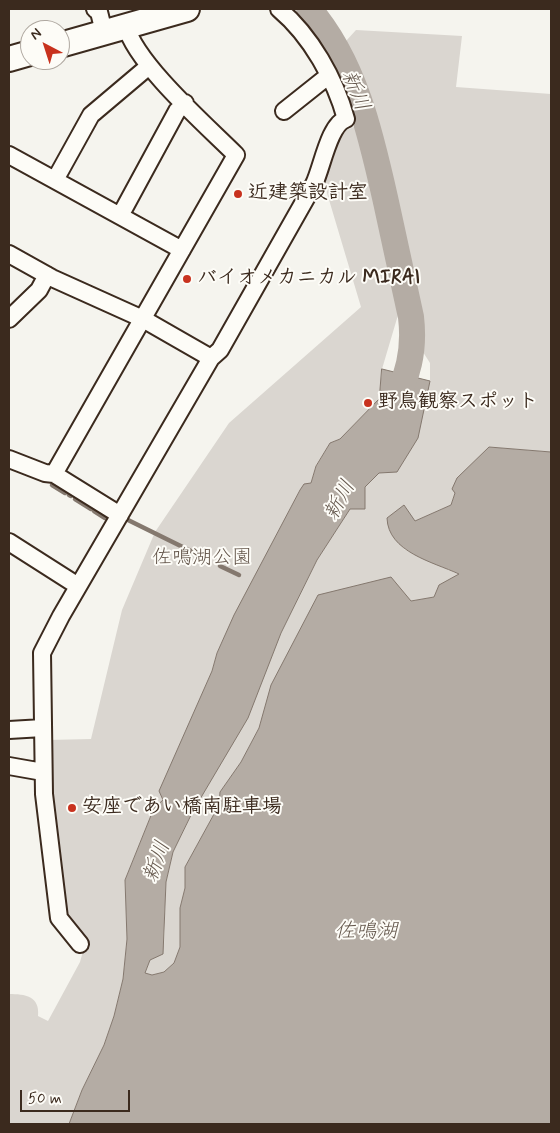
<!DOCTYPE html>
<meta charset="utf-8">
<style>
body{margin:0}
#map{position:relative;width:560px;height:1133px;overflow:hidden;background:#f5f4ee;font-family:Mynerve,sans-serif}
canvas{display:block}
.frame{position:absolute;inset:0;border:10px solid #3b2a1e;pointer-events:none}
.north{position:absolute;left:20px;top:20px;width:50px;height:50px;box-sizing:border-box;background:#fdfcf7;border:1px solid #afa8a0;border-radius:50%;rotate:320deg;font-size:14px;font-weight:700;line-height:20px;text-align:center;color:#3b2a1e}
.north::after{content:'';display:block;margin:auto;width:18px;height:22px;background:#c8321e;clip-path:polygon(50% 0,100% 100%,50% 72%,0 100%)}
.scale{position:absolute;left:20px;top:1090px;width:110px;height:22px;box-sizing:border-box;border:2px solid #3b2a1e;border-top:0;padding-left:6px;font-size:15px;line-height:18px;white-space:nowrap;color:#3b2a1e;-webkit-text-stroke:4px #fdfcf7;paint-order:stroke}
</style>
<div id="map">
<canvas width="560" height="1133"></canvas>
<div class="frame"></div>
<div class="north">N</div>
<div class="scale">50 m</div>
</div>
<script>
const c = document.querySelector('canvas').getContext('2d');
c.lineJoin = 'round';
function paint(path, color) { c.fillStyle = color; c.fill(path, 'evenodd'); }
function strokePath(path, color, width, dash) { c.strokeStyle = color; c.lineWidth = width; c.lineCap = dash ? 'butt' : 'round'; c.setLineDash(dash || []); c.stroke(path); }
function label(font, color, halo, rows, align = 'center') {
  c.font = font + ' Mynerve,"Klee One",sans-serif'; c.lineWidth = 4; c.setLineDash([]); c.textBaseline = 'middle'; c.strokeStyle = halo; c.fillStyle = color; for (const [text, x, y, turn = 0] of rows) {
    c.save(); c.translate(x, y); c.rotate((+turn || 0) * Math.PI / 180); c.textAlign = isNaN(turn) ? turn : align; if (halo) c.strokeText(text, 0, 0); c.fillText(text, 0, 0); c.restore();
  }
}
const green = new Path2D(`
 M 356,30 L 462,36 L 456,87 L 551,94 L 551,452 L 489,447 L 455,493 L 451,505 L 415,521 L 404,549 L 460,575 L 434,597 L 411,601 L 265,710 L 259,728 L 241,762 L 220,792 L 219,805 L 185,867 L 185,888 L 180,908 L 180,947 L 174,963 L 164,972 L 152,975 L 145,973 L 150,960 L 164,945 L 166,882 L 173,852 L 317,560 L 350,509 L 365,509 L 365,487 L 379,473 L 430,381 L 430,363 L 414,338 L 393,189 L 377,117 L 346,41 Z
 M 361,124 L 398,315 L 382,369 L 379,399 L 340,439 L 330,443 L 316,465 L 311,483 L 300,490 L 217,653 L 212,671 L 163,800 L 154,808 L 125,880 L 127,939 L 123,979 L 114,1016 L 104,1045 L 82,1090 L 69,1124 L 9,1124 L 9,994 C 25,994 40,996 38,1016 L 48,1021 L 80,962 L 85,944 L 63,916 L 48,794 L 47,740 L 91,739 L 122,610 L 155,532 L 229,423 L 361,307 L 324,183 L 337,134 Z`);
const water = new Path2D(`
 M 382,369 L 430,381 L 418,438 L 397,472 L 379,473 L 365,487 L 365,509 L 350,509 L 317,560 L 281,633 L 248,718 L 193,811 L 173,852 L 166,882 L 163,954 L 150,960 L 145,973 L 152,975 L 164,972 L 174,963 L 180,947 L 180,908 L 185,888 L 185,867 L 219,805 L 220,792 L 241,762 L 259,728 L 271,685 L 318,595 L 391,577 L 411,601 L 434,597 L 439,585 L 459,574 C 433,562 388,552 387,518 L 404,505 L 415,521 L 451,505 L 455,493 L 452,489 L 457,478 L 489,447 L 551,452 L 551,1124 L 69,1124 L 82,1090 L 104,1045 L 114,1016 L 123,979 L 127,939 L 125,880 L 154,808 L 163,800 L 159,791 L 212,671 L 217,653 L 234,615 L 300,490 L 304,484 L 311,483 L 316,466 L 330,443 L 340,439 L 379,399 Z`);
const stream = new Path2D(`
 M 52,485 L 65,493
 M 69,495 L 71,496
 M 75,499 L 91,509
 M 94,511 L 105,518
 M 128,520 L 205,558
 M 220,566 L 239,575`);
const river = new Path2D(`
 M 309,9 C 355,62 371,135 386,202 C 394,240 403,279 411,317 C 415,351 408,377 392,406`);
const minor = new Path2D(`
 M 95,9 L 99,12 L 104,32
 M 284,111 L 328,76
 M 9,155 L 182,250
 M 55,180 L 91,115 L 149,66
 M 120,216 L 177,111 L 185,103
 M 9,254 L 52,278 L 143,319 L 211,358
 M 9,319 L 39,290 L 47,275
 M 9,459 L 45,473 L 54,474
 M 120,515 L 54,474 L 236,155 C 207,126 136,64 126,26
 M 9,542 L 78,586
 M 9,730 L 43,728
 M 9,766 L 43,772
 M 80,944 L 59,918 L 44,794 L 42,653 L 61,616 L 211,358 L 220,350 L 314,184 C 322,168 329,124 346,119 C 335,79 311,36 279,9`);
const secondary = new Path2D(`
 M 60,45 L 187,9
 M 9,59 L 30,53`);
const markers = [
 [238,194,5,"#c8321e"],
 [187,279,5,"#c8321e"],
 [368,403,5,"#c8321e"],
 [72,808,5,"#c8321e"]
];
const poiNames = [
 ["近建築設計室",248,194],
 ["バイオメカニカル MIRAI",197,279],
 ["野鳥観察スポット",378,403],
 ["安座であい橋南駐車場",82,808]
];
const parkNames = [
 ["佐鳴湖公園",202,559]
];
const waterNames = [
 ["新川",354,91,68],
 ["新川",341,501,-62],
 ["新川",158,862,-70],
 ["佐鳴湖",366,933]
];
paint(green, '#dad6d0');
paint(water, '#b4aca4');
strokePath(water, '#84786e', 1);
strokePath(stream, '#84786e', 4.5);
strokePath(river, '#b4aca4', 26);
strokePath(minor, '#3b2a1e', 20);
strokePath(secondary, '#3b2a1e', 28);
strokePath(minor, '#fdfcf7', 16);
strokePath(secondary, '#fdfcf7', 24);
for (const [x, y, r, color] of markers) { const dot = new Path2D(); dot.arc(x, y, r, 0, 2 * Math.PI); c.fillStyle = color; c.fill(dot); strokePath(dot, '#fdfcf7', 2); }
label('bold 20px', '#3b2a1e', '#fdfcf7', poiNames, 'left');
label('20px', '#63554a', '#fdfcf7', parkNames);
label('italic 21px', '#65584d', '#fdfcf7', waterNames);
</script>
